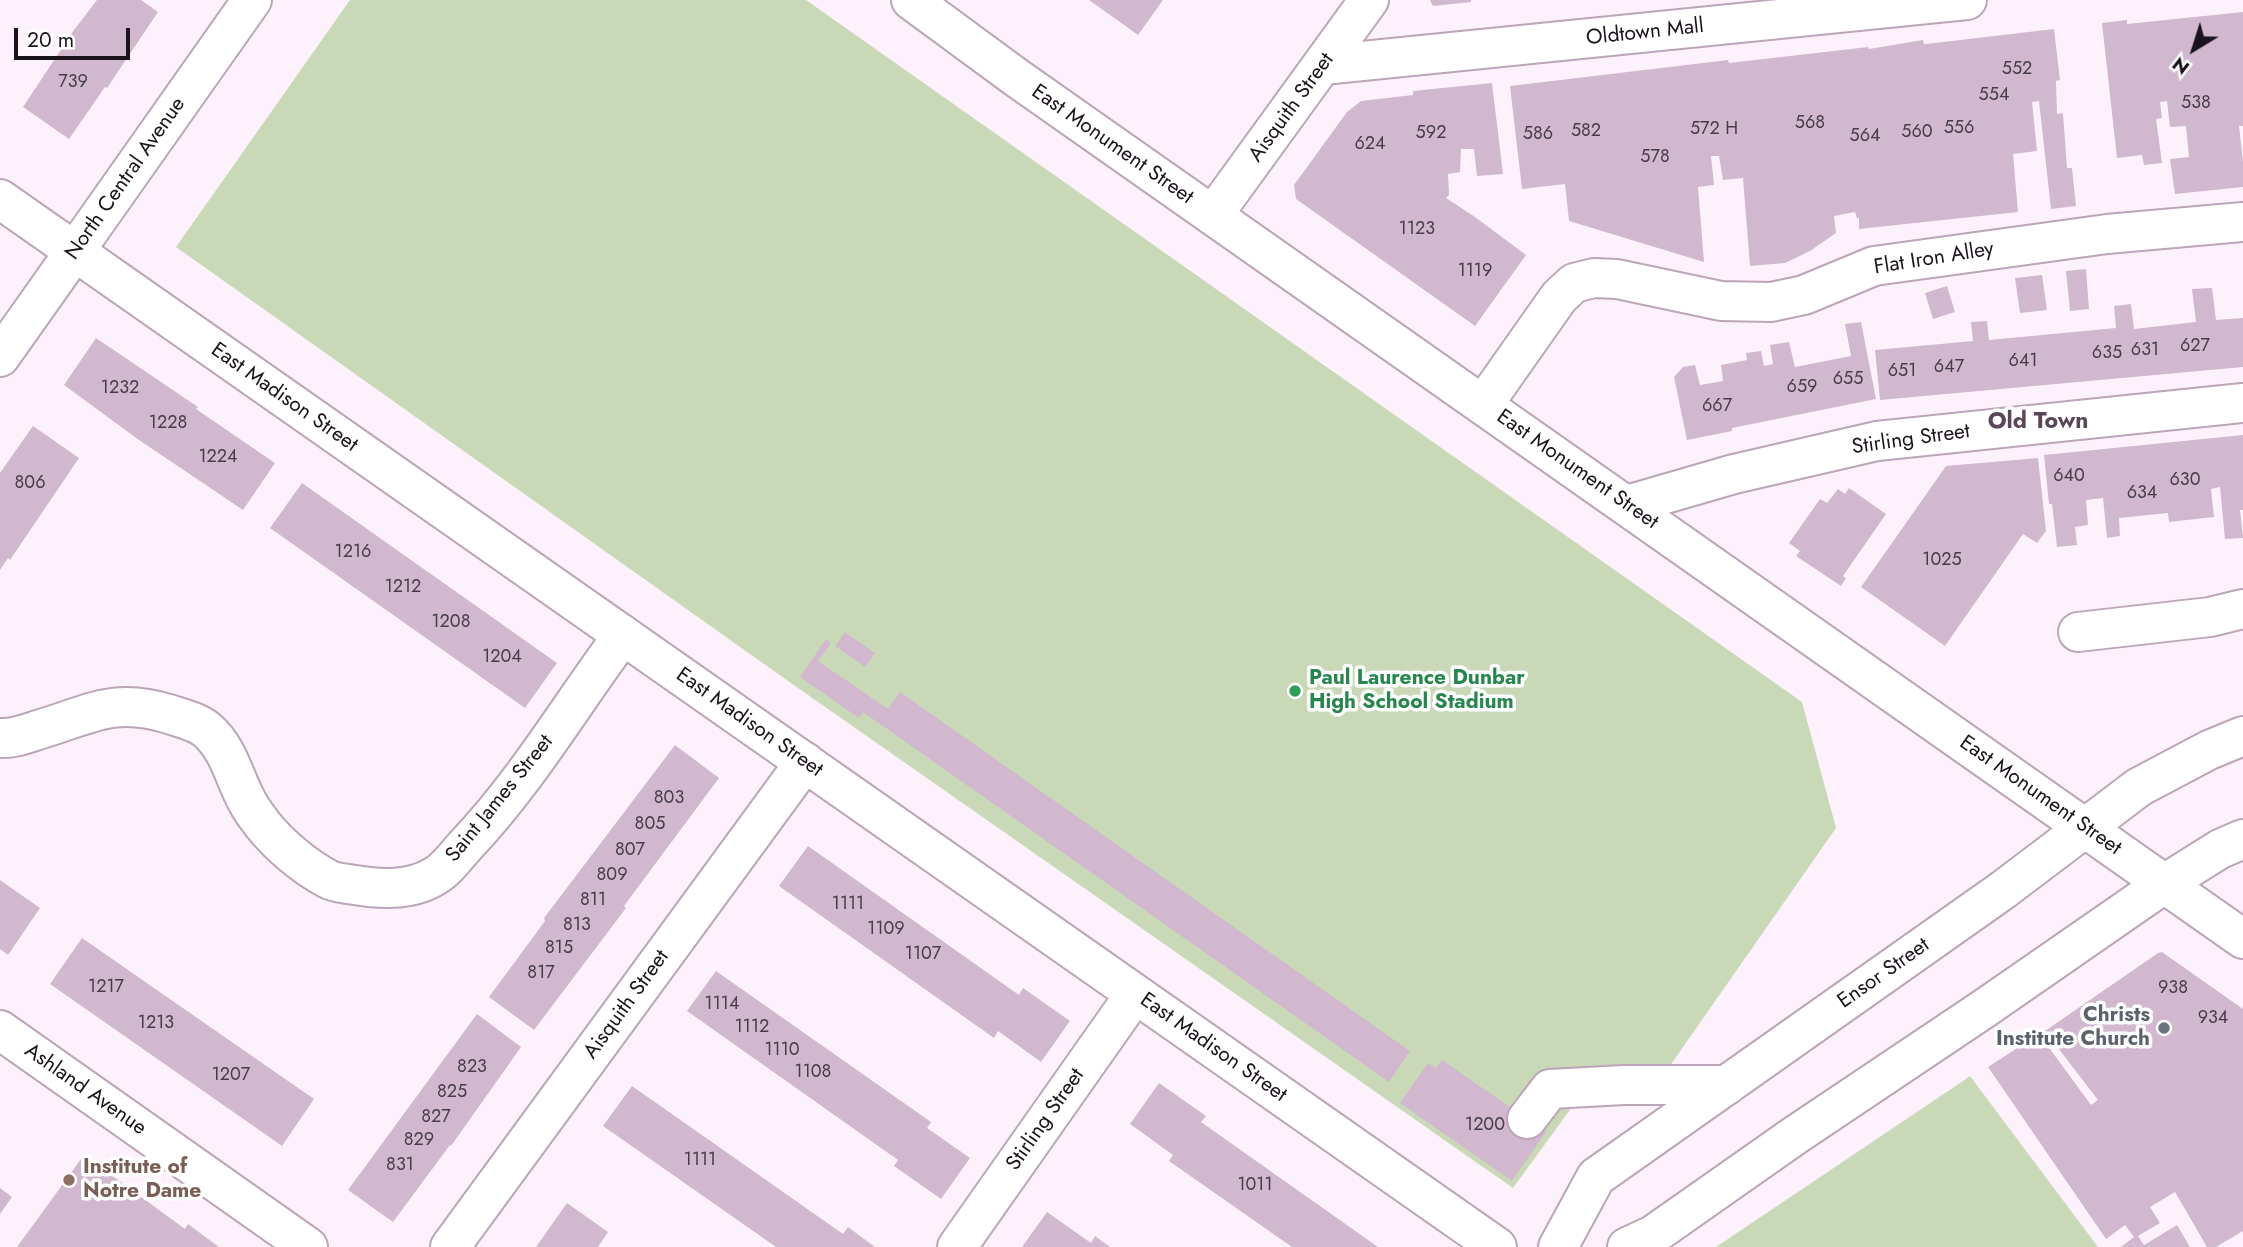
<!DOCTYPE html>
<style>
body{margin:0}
#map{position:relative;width:2243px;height:1247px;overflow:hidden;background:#fdf2fc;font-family:Jost,sans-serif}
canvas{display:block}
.north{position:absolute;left:2159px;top:14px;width:70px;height:70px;-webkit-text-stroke:5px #fff;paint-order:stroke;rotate:218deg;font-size:19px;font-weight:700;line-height:28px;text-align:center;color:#1b131b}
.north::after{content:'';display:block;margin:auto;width:24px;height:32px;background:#1b131b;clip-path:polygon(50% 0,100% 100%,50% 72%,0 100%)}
.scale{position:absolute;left:14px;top:28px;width:116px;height:32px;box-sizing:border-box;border:4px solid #1b131b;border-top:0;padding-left:9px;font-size:21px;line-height:24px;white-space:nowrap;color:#1b131b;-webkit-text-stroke:5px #fff;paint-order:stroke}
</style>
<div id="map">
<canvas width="2243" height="1247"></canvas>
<div class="north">N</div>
<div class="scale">20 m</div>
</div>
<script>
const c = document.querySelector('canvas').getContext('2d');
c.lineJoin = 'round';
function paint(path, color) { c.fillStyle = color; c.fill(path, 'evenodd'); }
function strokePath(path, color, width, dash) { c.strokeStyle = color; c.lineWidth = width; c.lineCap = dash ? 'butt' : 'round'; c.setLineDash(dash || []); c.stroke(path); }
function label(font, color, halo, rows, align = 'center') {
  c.font = font + ' Jost,sans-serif'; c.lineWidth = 7; c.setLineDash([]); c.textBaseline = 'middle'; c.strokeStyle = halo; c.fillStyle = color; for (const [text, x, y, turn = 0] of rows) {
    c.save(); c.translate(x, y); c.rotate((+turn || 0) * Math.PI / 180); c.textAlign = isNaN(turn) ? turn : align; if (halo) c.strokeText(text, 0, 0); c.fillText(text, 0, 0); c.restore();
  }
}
const green = new Path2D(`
 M 350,0 L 806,0 L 1802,702 L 1836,828 L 1667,1070 L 1628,1072 L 1632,1105 L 1572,1107 L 1513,1188 L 788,681 L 176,247 Z
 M 1970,1076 L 2098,1247 L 1716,1247 L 1963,1081 Z`);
const building = new Path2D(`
 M 97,0 L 141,0 L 158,12 L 107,88 L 105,87 L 69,139 L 23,107 L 74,30 Z
 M 1089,0 L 1163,0 L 1138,35 Z
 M 1430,0 L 1471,0 L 1471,2 L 1433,6 Z
 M 2243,12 L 2243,126 L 2239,126 L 2243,162 L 2243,187 L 2175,194 L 2170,159 L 2189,157 L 2186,126 L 2170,127 L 2167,101 L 2160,102 L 2162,118 L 2156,119 L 2162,163 L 2144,165 L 2142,155 L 2117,158 L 2102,23 L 2127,20 L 2127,24 Z
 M 2054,29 L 2060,80 L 2056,81 L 2057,114 L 2063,113 L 2067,168 L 2072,168 L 2076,206 L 2051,209 L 2039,101 L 2032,102 L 2037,151 L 2013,154 L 2018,212 L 1859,229 L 1859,218 L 1857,218 L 1855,212 L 1834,216 L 1836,233 L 1810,251 L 1785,263 L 1750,266 L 1743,178 L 1723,180 L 1719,156 L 1711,156 L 1714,185 L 1698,187 L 1704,262 L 1569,221 L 1565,184 L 1522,189 L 1510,86 L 1728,60 L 1729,63 L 1868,47 L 1869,49 L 1923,40 L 1924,44 L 1926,44 Z
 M 1492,83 L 1503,174 L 1477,176 L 1474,149 L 1461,149 L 1460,172 L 1448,174 L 1449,195 L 1446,198 L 1475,217 L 1526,255 L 1475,326 L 1296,199 L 1294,185 L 1347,112 L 1361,101 L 1413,95 L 1413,91 Z
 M 2086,269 L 2089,309 L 2070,311 L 2066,271 Z
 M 2042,275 L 2047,310 L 2020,313 L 2015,278 Z
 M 1947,286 L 1955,312 L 1933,319 L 1925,293 Z
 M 2212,288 L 2216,320 L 2243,318 L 2243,367 L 1880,400 L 1875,350 L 1973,341 L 1971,322 L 1987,321 L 1989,340 L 2116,328 L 2114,306 L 2131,304 L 2134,329 L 2196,322 L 2192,289 Z
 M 1861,322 L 1876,399 L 1732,428 L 1732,431 L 1687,440 L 1674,377 L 1683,367 L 1695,365 L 1700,385 L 1723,381 L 1721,365 L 1747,360 L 1746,353 L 1761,351 L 1764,366 L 1773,364 L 1770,345 L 1789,342 L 1795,367 L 1851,356 L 1845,324 Z
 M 96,338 L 198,407 L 196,409 L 275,463 L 243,510 L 139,440 L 64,385 Z
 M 33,426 L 79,458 L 10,560 L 8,558 L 0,570 L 0,473 Z
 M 2243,435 L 2243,510 L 2240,510 L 2243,538 L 2225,539 L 2220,487 L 2211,489 L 2214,517 L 2169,522 L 2168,513 L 2119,518 L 2120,536 L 2107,538 L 2103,498 L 2086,500 L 2088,525 L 2075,527 L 2077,545 L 2057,547 L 2052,504 L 2049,504 L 2044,455 Z
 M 2038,458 L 2046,531 L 2037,543 L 2023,534 L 1945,646 L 1861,587 L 1946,466 Z
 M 302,483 L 557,663 L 525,708 L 270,528 Z
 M 1849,488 L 1886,514 L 1843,576 L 1846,578 L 1841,586 L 1796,556 L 1800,551 L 1789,543 L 1820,499 L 1827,503 L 1838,489 L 1845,494 Z
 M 845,632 L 875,653 L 865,667 L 835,646 Z
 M 826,639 L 831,643 L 818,661 L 888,709 L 900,692 L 1410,1051 L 1389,1082 L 863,712 L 859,718 L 800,677 Z
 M 675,745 L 719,778 L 624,906 L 626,908 L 534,1030 L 489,997 L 545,921 L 544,918 Z
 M 808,846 L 1019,995 L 1023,988 L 1070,1021 L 1041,1062 L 998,1031 L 994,1038 L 779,886 Z
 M 0,880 L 40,908 L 8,955 L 0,949 Z
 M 82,938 L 314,1099 L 282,1146 L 50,984 Z
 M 2162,952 L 2243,1009 L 2243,1231 L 2216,1247 L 2207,1247 L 2175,1192 L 2150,1207 L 2160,1223 L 2138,1236 L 2144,1245 L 2177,1225 L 2190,1247 L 2121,1247 L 2134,1237 L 2125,1225 L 2106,1239 L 1988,1067 L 2039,1034 L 2091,1105 L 2098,1100 L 2045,1031 L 2158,953 Z
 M 716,971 L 931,1122 L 927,1128 L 970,1158 L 941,1199 L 894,1166 L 898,1160 L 687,1011 Z
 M 477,1014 L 521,1047 L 451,1146 L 450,1145 L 393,1222 L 348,1190 Z
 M 1442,1060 L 1546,1132 L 1512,1181 L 1400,1103 L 1428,1063 L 1436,1068 Z
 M 1159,1083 L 1206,1116 L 1201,1122 L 1378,1247 L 1292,1247 L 1169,1161 L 1173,1155 L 1130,1124 Z
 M 632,1086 L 843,1234 L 848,1227 L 875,1247 L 776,1247 L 603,1126 Z
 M 84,1155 L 185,1229 L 188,1224 L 219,1247 L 17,1247 Z
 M 0,1188 L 12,1197 L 0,1214 Z
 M 567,1203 L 608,1232 L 598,1247 L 536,1247 Z
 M 1047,1212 L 1091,1243 L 1095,1236 L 1110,1247 L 1022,1247 Z`);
const minor = new Path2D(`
 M 1323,65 L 1967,0
 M 1213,215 L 1369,0
 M 0,357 L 75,251
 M 1483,405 L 1559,297 L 1574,283 L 1594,278 L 1617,279 L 1721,301 L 1771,302 L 1804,295 L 1874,266 L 2107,234 L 2243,222
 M 1627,505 L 1734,474 L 1877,441 L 2243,403
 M 2078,632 L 2210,617 L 2243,609
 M 0,738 C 14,739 28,733 41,729 C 91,714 114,697 169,714 C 181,718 198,722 207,730 C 230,750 234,779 248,803 C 252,811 258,818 263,825 C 279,845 305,867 328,879 C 333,882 341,883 348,884 C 377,889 409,892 435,876 C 446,870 456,856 465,846 C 526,782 571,705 623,635
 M 0,1030 L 308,1247
 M 1527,1119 L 1550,1089 L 1624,1085 L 1727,1085
 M 450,1247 L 805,762
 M 957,1247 L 1135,994`);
const major = new Path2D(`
 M 911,0 L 1017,78 L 2243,939
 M 0,199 L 1497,1247
 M 75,251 L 252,0
 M 1558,1247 L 1596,1177 L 2003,890 L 2139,787 L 2209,750 L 2243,736
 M 1627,1247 L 1653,1235 L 1794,1136 L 1985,1008 L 2164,884 L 2220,849 L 2243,839`);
const markers = [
 [1295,691,7,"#2e9e5b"],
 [2164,1028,7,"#6b7280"],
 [69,1180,7,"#8d6e63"]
];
const numberNames = [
 ["552",2017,70],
 ["739",73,83],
 ["554",1994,96],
 ["538",2196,104],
 ["568",1810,124],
 ["556",1959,129],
 ["572 H",1714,130],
 ["582",1586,132],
 ["560",1917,133],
 ["592",1431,134],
 ["586",1538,135],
 ["564",1865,137],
 ["624",1370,145],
 ["578",1655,158],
 ["1123",1417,230],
 ["1119",1475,272],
 ["627",2195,347],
 ["631",2145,351],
 ["635",2107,354],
 ["641",2023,362],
 ["647",1949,368],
 ["651",1902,372],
 ["655",1848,380],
 ["659",1802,388],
 ["1232",120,389],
 ["667",1717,407],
 ["1228",168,424],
 ["1224",218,458],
 ["640",2069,477],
 ["630",2185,481],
 ["806",30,484],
 ["634",2142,494],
 ["1216",353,553],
 ["1025",1942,561],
 ["1212",403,588],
 ["1208",451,623],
 ["1204",502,658],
 ["803",669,799],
 ["805",650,825],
 ["807",630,851],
 ["809",612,876],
 ["811",593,901],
 ["1111",848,905],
 ["813",577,926],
 ["1109",886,930],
 ["815",559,949],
 ["1107",923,955],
 ["817",541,974],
 ["1217",106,988],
 ["938",2173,989],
 ["1114",722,1005],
 ["934",2213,1019],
 ["1213",156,1024],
 ["1112",752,1028],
 ["1110",782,1051],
 ["823",472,1068],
 ["1108",813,1073],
 ["1207",231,1076],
 ["825",452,1093],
 ["827",436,1118],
 ["1200",1485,1126],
 ["829",419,1141],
 ["1111",700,1161],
 ["831",400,1166],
 ["1011",1255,1186]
];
const streetNames = [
 ["Oldtown Mall",1645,33,-6],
 ["Aisquith Street",1292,108,-54],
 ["East Monument Street",1112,145,35],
 ["North Central Avenue",126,179,-55],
 ["Flat Iron Alley",1934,259,-9],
 ["East Madison Street",284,398,35],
 ["Stirling Street",1911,440,-8],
 ["East Monument Street",1577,470,35],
 ["East Madison Street",749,723,35],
 ["East Monument Street",2040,796,35],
 ["Saint James Street",500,799,-51],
 ["Ensor Street",1884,974,-35],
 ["Aisquith Street",627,1005,-54],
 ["East Madison Street",1213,1048,35],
 ["Ashland Avenue",85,1090,35],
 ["Stirling Street",1046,1120,-55]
];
const leisureNames = [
 ["Paul Laurence Dunbar",1309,679],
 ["High School Stadium",1309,703]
];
const worshipNames = [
 ["Christs",2150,1016],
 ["Institute Church",2150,1040]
];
const educationNames = [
 ["Institute of",83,1168],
 ["Notre Dame",83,1192]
];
const neighbourhoodNames = [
 ["Old Town",2038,422]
];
paint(green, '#c9d9b8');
paint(building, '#d1b8ce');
strokePath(minor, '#bca4b9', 42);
strokePath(major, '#bca4b9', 42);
strokePath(minor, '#fff', 38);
strokePath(major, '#fff', 38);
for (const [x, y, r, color] of markers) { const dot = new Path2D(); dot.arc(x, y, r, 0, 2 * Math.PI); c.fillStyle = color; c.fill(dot); strokePath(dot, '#fff', 2.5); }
label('18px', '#483c48', null, numberNames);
label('21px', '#1b131b', '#fff', streetNames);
label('bold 21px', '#27864d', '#fff', leisureNames, 'left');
label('bold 21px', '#5b616d', '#fff', worshipNames, 'right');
label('bold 21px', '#785e54', '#fff', educationNames, 'left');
label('bold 23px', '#5b4659', '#fff', neighbourhoodNames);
</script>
